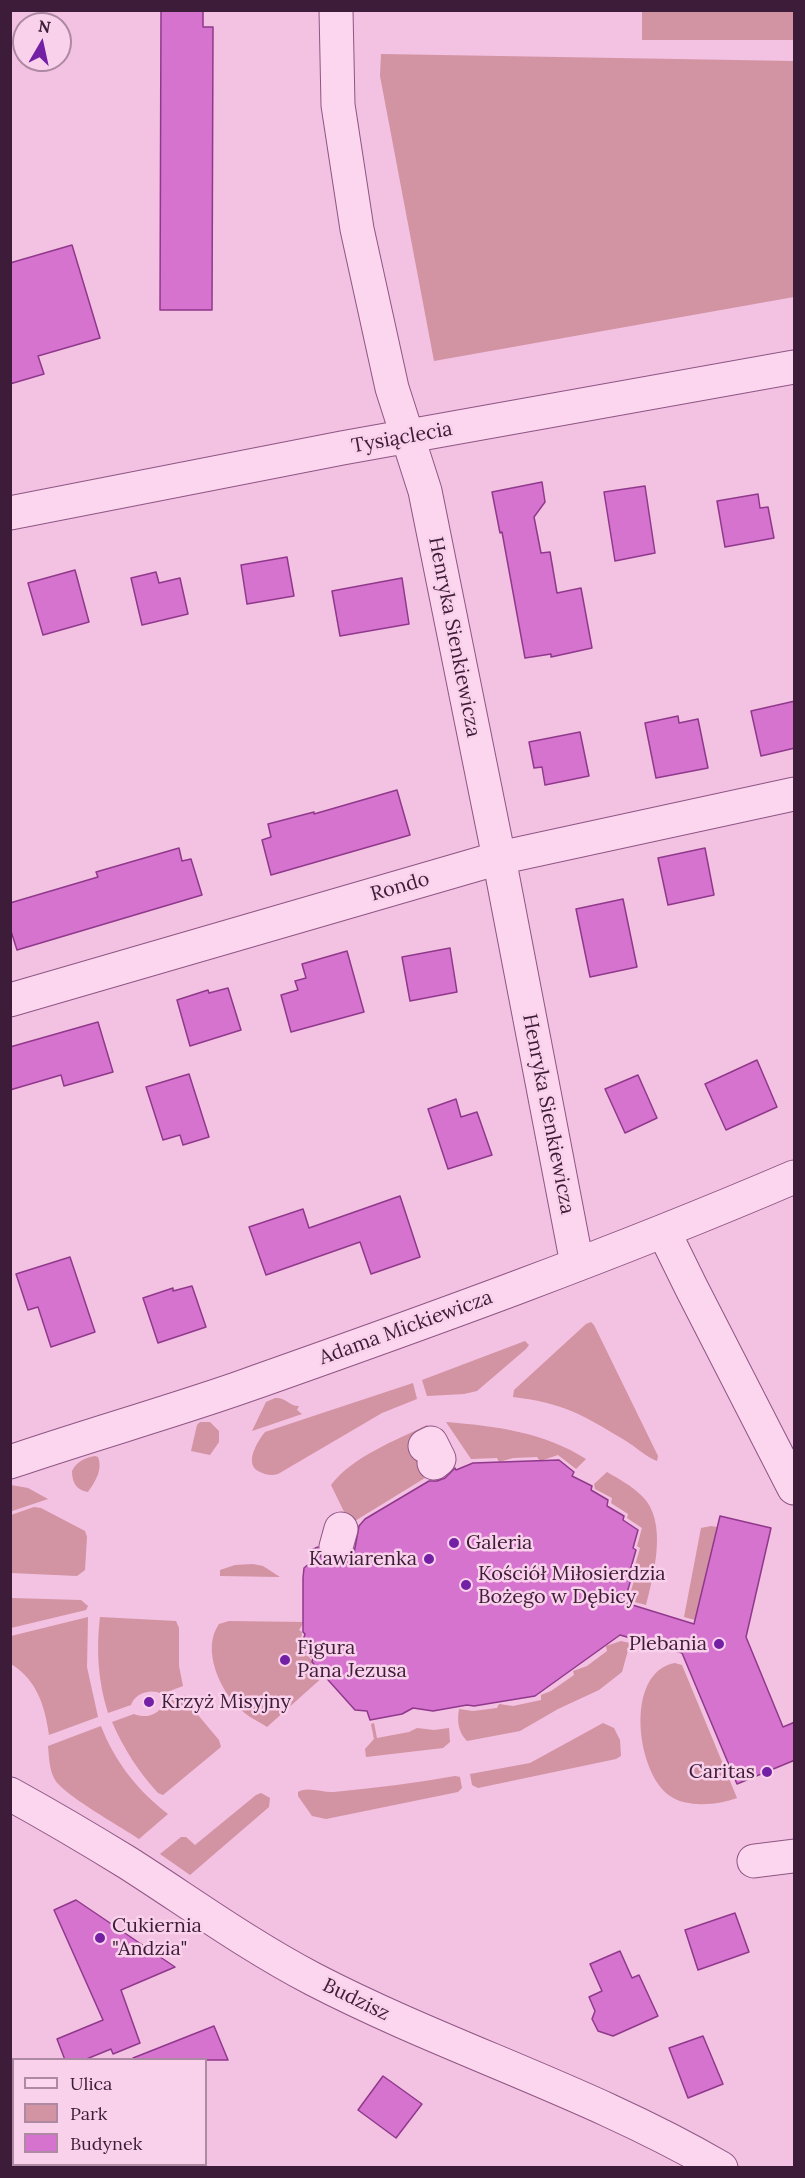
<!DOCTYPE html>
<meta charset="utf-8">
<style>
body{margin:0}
#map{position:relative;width:805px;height:2178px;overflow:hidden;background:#f3c1e1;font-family:Lora,serif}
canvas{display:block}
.frame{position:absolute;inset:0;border:12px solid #3c1c38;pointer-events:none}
.legend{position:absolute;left:12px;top:2058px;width:195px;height:108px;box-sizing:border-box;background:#f9d1eb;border:2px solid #ad89a3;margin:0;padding:8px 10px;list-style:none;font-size:18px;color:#3c1c38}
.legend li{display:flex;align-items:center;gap:12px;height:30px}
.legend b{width:30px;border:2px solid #ad89a3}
.north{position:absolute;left:12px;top:12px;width:60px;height:60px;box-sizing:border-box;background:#f9d1eb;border:2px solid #ad89a3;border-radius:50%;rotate:9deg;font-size:16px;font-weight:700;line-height:24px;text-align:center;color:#3c1c38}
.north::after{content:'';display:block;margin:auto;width:21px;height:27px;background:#7420a4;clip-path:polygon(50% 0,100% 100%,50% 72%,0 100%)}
</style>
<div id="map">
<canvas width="805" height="2178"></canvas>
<div class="frame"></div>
<ul class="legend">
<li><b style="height:8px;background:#fcd5ef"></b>Ulica</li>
<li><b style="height:16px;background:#d293a2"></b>Park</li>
<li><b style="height:16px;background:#d573cf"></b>Budynek</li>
</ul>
<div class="north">N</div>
</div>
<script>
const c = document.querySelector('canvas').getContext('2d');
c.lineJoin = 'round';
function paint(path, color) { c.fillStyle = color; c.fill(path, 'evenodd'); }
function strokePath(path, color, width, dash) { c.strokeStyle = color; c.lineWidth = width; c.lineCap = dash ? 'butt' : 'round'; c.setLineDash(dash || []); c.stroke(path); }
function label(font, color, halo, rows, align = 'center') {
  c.font = font + ' Lora,serif'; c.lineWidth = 5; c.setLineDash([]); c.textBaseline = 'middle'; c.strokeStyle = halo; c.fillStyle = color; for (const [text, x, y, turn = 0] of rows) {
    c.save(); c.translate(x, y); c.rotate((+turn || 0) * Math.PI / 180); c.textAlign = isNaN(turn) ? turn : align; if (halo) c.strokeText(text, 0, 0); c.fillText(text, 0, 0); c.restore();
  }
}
const green = new Path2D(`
 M 642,11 L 794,11 L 794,40 L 642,40 Z
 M 381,54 L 794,61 L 794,297 L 434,361 L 380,76 Z
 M 591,1322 L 594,1325 L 658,1456 L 657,1461 C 646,1457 636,1447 626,1441 C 583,1415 564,1403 513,1397 L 514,1390 L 586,1324 Z
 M 525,1341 L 529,1345 L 526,1349 L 477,1391 L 464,1394 L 427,1396 L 422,1380 Z
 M 413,1383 L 417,1399 L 382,1413 L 278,1474 C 272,1476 266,1475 260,1472 C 243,1465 257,1442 265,1432 Z
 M 275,1398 C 286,1397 290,1407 299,1406 L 297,1410 L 302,1414 L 252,1431 L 266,1402 Z
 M 200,1422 L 210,1422 L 219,1431 L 219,1442 L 210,1455 L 191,1451 L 197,1425 Z
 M 446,1422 C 495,1426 544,1432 586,1459 L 576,1469 L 558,1455 L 540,1461 L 537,1457 L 513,1458 L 499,1462 L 497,1458 L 471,1459 Z
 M 427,1425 L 451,1462 L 350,1524 L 331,1485 C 353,1456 395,1441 427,1425 Z
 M 95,1456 L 98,1457 C 103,1470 95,1482 88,1492 C 76,1490 72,1482 72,1471 C 77,1461 85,1458 95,1456 Z
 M 607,1472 C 619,1479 632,1486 642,1496 C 668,1521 654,1574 646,1605 L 631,1601 L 634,1591 L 631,1591 L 637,1570 L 634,1569 L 640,1548 L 637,1546 L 642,1528 L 627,1518 L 628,1514 L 611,1503 L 612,1498 L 595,1489 L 594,1484 Z
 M 11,1485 L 28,1488 L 48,1499 L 12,1511 Z
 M 34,1507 L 41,1508 L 85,1531 L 87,1537 L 85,1570 L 77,1576 L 11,1573 L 11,1515 Z
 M 711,1526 L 717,1527 L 695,1620 L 684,1617 L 701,1528 Z
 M 253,1564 L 263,1566 L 280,1577 L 220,1576 L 220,1570 L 235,1565 Z
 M 11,1598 L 81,1600 L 88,1606 L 86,1610 L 11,1628 Z
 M 88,1617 L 87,1667 L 98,1717 L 49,1735 C 45,1706 37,1680 11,1664 L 11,1636 Z
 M 100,1617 L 176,1621 L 179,1628 L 179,1666 L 183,1686 L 162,1694 C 151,1688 135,1693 131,1705 L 108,1713 C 98,1681 96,1650 100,1617 Z
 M 229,1621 L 304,1622 L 299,1630 L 302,1632 L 300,1650 L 307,1654 L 312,1661 L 311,1666 L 321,1668 L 324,1676 L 267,1727 C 258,1721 248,1717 240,1709 C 220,1691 201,1649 219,1624 Z
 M 621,1641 L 630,1643 L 622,1672 L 599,1690 L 558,1709 L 520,1731 L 467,1741 C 458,1732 457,1721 459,1709 L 473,1711 L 497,1708 L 499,1704 L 513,1706 L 541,1700 L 541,1695 L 551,1691 L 574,1675 L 573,1671 L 587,1666 L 607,1651 L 606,1646 Z
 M 675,1663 L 682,1665 L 737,1798 C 718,1805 687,1808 670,1796 C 636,1773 624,1672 675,1663 Z
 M 186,1695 L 198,1715 L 219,1740 L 221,1747 L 163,1795 L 158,1793 C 138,1771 124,1749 112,1722 L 134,1714 C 146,1719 159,1715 164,1703 Z
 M 374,1723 L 377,1738 L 409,1732 L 417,1728 L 434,1730 L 449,1728 L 450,1742 L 443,1748 L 366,1757 L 365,1749 L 374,1739 L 371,1724 Z
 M 603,1723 L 614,1728 L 620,1740 L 621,1756 L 616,1759 L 478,1788 L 472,1785 L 470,1774 L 530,1763 Z
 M 101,1726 C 115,1762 137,1790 168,1814 L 139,1839 C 122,1827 61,1794 54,1778 C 49,1768 49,1756 48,1746 Z
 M 455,1776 L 460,1777 L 462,1788 L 458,1792 L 326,1819 L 312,1816 L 298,1796 L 298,1792 C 308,1786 323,1793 334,1792 C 375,1788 415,1783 455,1776 Z
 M 261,1793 L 270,1798 L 269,1807 L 190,1875 L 160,1854 L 181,1837 L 186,1837 L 195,1845 L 256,1795 Z`);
const building = new Path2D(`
 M 161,10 L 203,10 L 203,27 L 213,27 L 212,310 L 160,310 Z
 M 72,245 L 100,338 L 38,356 L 44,374 L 10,384 L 10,263 Z
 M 542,482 L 545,502 L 534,517 L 541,553 L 550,552 L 557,593 L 581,588 L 592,648 L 551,657 L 551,654 L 525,658 L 502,532 L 500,533 L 492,492 Z
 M 645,486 L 655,553 L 615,561 L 604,492 Z
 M 758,494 L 760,508 L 768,507 L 774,538 L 725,547 L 717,501 Z
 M 287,557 L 294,596 L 247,604 L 241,565 Z
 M 75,570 L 89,622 L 43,635 L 28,583 Z
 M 156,572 L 159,583 L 180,578 L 188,614 L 142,625 L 131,578 Z
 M 402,578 L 409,624 L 340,636 L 332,591 Z
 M 795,701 L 795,748 L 761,756 L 751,711 Z
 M 678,716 L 679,723 L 698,719 L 708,768 L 656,778 L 645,723 Z
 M 580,732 L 589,776 L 545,785 L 542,767 L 534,768 L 529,742 Z
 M 397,790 L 410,835 L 271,875 L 262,840 L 271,837 L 268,824 L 314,812 L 314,814 Z
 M 179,848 L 182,861 L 191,859 L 202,895 L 17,950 L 10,928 L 10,903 L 98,877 L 96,872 Z
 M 705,848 L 714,895 L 668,905 L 658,858 Z
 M 623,899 L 637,967 L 590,977 L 576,909 Z
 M 450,948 L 457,992 L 410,1001 L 402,957 Z
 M 347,951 L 364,1012 L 291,1032 L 281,995 L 298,990 L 295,981 L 306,978 L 302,964 Z
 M 228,988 L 241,1030 L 190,1046 L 177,1000 L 208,990 L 209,993 Z
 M 98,1022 L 113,1072 L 64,1086 L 61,1075 L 10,1090 L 10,1047 Z
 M 757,1060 L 777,1107 L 726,1130 L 705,1084 Z
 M 189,1074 L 209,1137 L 183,1145 L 180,1135 L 163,1140 L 146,1087 Z
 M 638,1075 L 657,1118 L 625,1133 L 605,1089 Z
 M 456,1099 L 461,1117 L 477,1112 L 492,1155 L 448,1169 L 428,1109 Z
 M 400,1196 L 420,1257 L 371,1274 L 360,1242 L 266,1275 L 249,1227 L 303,1209 L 309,1228 Z
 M 70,1257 L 95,1332 L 51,1347 L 38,1307 L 28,1310 L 16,1274 Z
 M 192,1286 L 206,1327 L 158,1343 L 143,1298 L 173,1288 L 173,1291 Z
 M 559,1460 L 574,1472 L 572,1476 L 592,1486 L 591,1490 L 608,1500 L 607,1506 L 624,1516 L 623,1520 L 638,1530 L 633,1548 L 636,1550 L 630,1571 L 633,1572 L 627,1593 L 629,1594 L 626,1603 L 694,1624 L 720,1516 L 771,1528 L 746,1637 L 783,1727 L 795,1722 L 795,1760 L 737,1784 L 682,1653 L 620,1635 L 535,1696 L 474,1706 L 467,1705 L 433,1711 L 413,1708 L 402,1714 L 370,1720 L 367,1711 L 355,1710 L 312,1662 L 313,1657 L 300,1650 L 305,1634 L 303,1632 L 303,1578 L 304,1568 L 311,1562 L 311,1550 L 318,1547 L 318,1552 L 323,1560 L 332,1565 L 341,1565 L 350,1560 L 354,1553 L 359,1526 L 365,1519 L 429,1481 L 437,1481 L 445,1478 L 455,1468 L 456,1470 L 473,1463 Z
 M 76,1900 L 175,1967 L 121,1990 L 140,2043 L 113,2054 L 111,2049 L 84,2060 L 65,2060 L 57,2039 L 103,2020 L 54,1910 Z
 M 735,1913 L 749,1952 L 698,1970 L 685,1930 Z
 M 620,1951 L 632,1978 L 639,1975 L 658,2016 L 613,2036 L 598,2031 L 592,2019 L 595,2011 L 589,1997 L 602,1991 L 590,1964 Z
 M 214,2026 L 228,2060 L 134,2060 L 133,2058 Z
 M 703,2036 L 723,2084 L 688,2098 L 669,2048 Z
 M 383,2076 L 422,2104 L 396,2138 L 358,2110 Z`);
const minor = new Path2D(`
 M 336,10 L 338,105 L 357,229 L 392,388 L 425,491 L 499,858 L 577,1264
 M 10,513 L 342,448 L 794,367
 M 10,1000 L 499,858 L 794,794
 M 664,1232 L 691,1287 L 794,1488
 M 425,1446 L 431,1443 L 439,1459 L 434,1463
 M 10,1462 C 86,1436 164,1414 239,1388 C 426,1322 612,1255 794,1177
 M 336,1547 L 341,1529
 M 10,1794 C 50,1816 89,1839 128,1863 C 189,1902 248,1945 313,1979 C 446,2048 591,2092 721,2168
 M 754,1861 L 794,1856`);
const markers = [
 [454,1543,6,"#7420a4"],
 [429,1559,6,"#7420a4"],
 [466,1585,6,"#7420a4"],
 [719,1644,6,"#7420a4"],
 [285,1660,6,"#7420a4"],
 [149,1702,6,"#7420a4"],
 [767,1772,6,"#7420a4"],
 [100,1938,6,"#7420a4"]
];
const streetNames = [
 ["Tysiąclecia",402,438,-10],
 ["Henryka Sienkiewicza",454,637,79],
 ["Rondo",400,887,-16],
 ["Henryka Sienkiewicza",548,1114,79],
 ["Adama Mickiewicza",406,1328,-20],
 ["Budzisz",356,2000,26]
];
const poiNames = [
 ["Galeria",466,1543],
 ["Kawiarenka",417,1559,"right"],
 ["Kościół Miłosierdzia",478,1574],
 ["Bożego w Dębicy",478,1597],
 ["Plebania",707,1644,"right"],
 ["Figura",297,1648],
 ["Pana Jezusa",297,1671],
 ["Krzyż Misyjny",161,1702],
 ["Caritas",755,1772,"right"],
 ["Cukiernia",112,1926],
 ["\"Andzia\"",112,1949]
];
paint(green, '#d293a2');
paint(building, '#d573cf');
strokePath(building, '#90398c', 1.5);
strokePath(minor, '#8e5684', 35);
strokePath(minor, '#fcd5ef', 33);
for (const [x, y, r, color] of markers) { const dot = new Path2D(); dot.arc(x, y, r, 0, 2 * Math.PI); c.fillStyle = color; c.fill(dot); strokePath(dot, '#f9d1eb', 2); }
label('20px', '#3c1c38', '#f9d1eb', streetNames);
label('20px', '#3c1c38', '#f9d1eb', poiNames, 'left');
</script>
